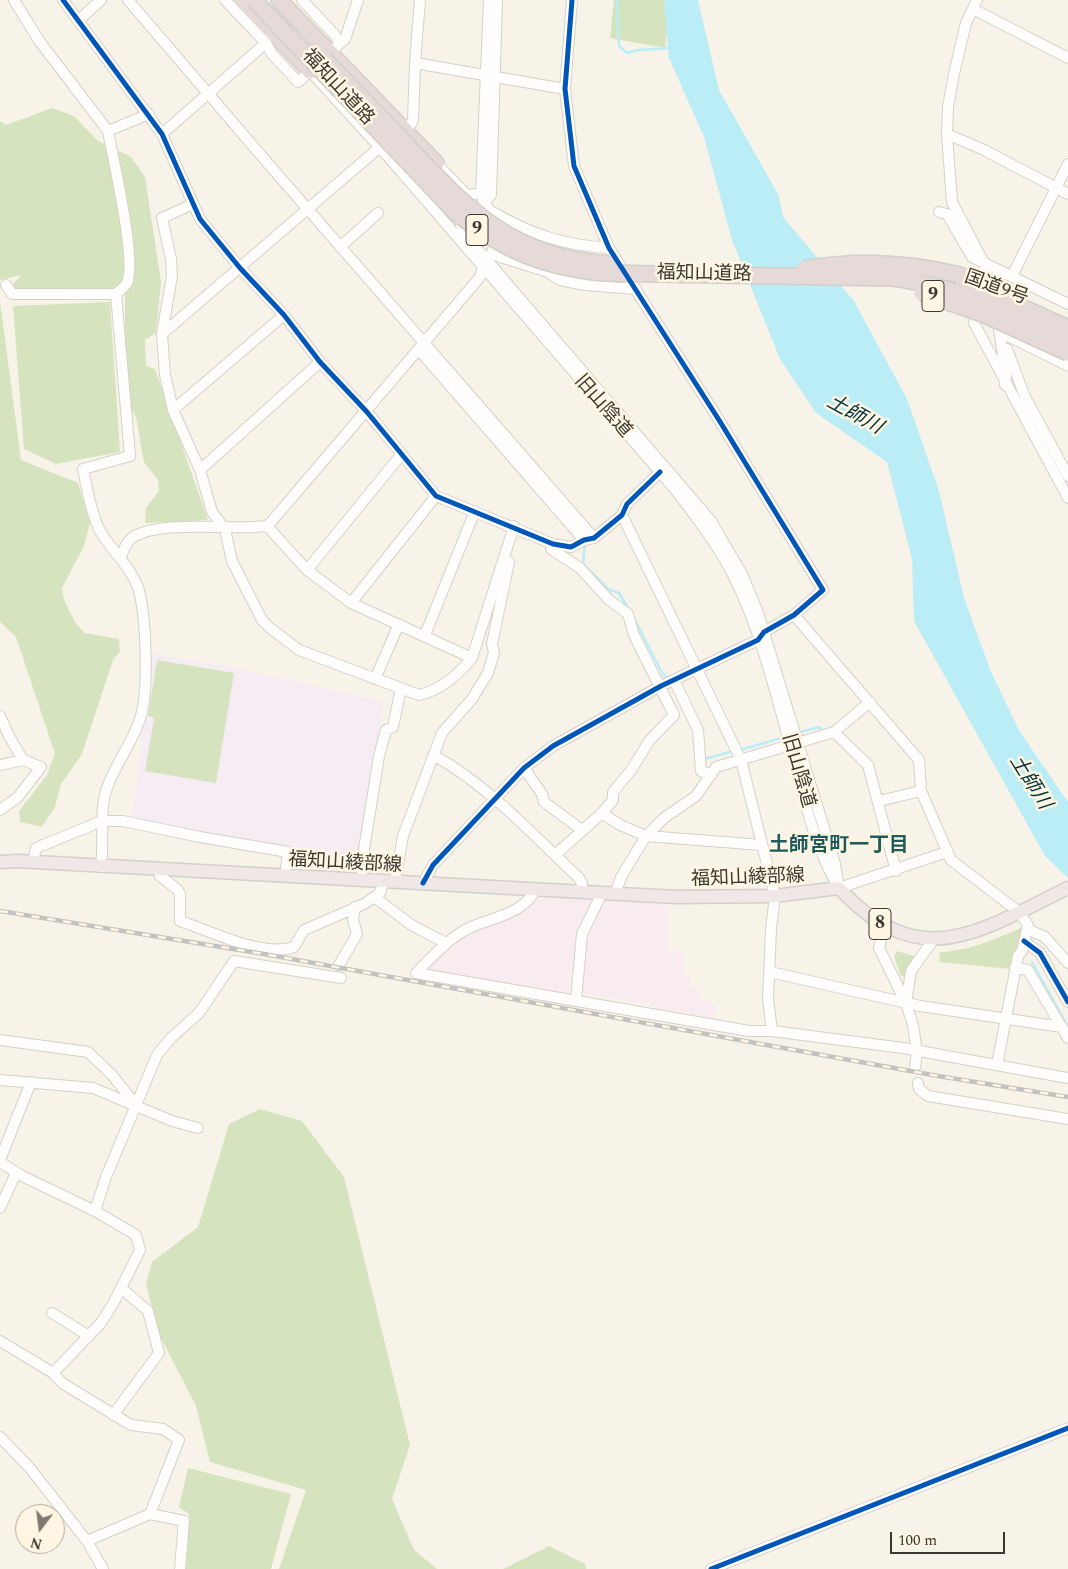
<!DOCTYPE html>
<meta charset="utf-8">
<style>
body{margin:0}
#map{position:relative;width:1068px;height:1569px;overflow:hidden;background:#f8f3e9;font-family:Spectral,serif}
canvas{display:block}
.north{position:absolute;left:15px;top:1504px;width:50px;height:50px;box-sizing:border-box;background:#fef6e3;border:1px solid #b0aa9c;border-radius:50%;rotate:195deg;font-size:14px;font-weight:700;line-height:20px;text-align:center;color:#3c3932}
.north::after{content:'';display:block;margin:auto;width:18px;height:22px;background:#7e7a72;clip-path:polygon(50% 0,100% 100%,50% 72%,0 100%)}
.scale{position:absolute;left:890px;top:1532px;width:115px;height:22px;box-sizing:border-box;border:2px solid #3c3932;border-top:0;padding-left:6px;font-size:15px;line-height:18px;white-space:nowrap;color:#3c3932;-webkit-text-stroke:4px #fef6e3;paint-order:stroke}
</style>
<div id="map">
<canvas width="1068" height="1569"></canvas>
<div class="north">N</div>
<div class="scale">100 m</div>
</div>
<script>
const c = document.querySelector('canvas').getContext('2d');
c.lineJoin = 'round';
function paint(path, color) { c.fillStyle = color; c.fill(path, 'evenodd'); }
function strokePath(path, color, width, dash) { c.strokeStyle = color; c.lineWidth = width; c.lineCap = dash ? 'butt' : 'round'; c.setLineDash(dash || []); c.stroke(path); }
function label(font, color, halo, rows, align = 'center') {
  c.font = font + ' Spectral,"Noto Sans JP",serif'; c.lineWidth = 5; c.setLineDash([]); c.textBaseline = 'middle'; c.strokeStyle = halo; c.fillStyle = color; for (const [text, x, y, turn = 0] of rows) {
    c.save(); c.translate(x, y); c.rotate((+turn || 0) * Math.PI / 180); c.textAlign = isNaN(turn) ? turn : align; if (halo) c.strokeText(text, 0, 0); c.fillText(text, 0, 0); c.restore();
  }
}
const industrial = new Path2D(`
 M 536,894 L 592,899 L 581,931 L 569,995 L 424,972 L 443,942 Z
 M 603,899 L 667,905 L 667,951 L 684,952 L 683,974 L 690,974 L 690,987 L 699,987 L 698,999 L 717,1004 L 714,1019 L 582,992 L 588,937 Z`);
const education = new Path2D(`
 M 149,653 L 235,668 L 384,702 L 359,859 L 132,820 L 146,707 Z`);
const green = new Path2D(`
 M 614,0 L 671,0 L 665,48 L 610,38 Z
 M 52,108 L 74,116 L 98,141 L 131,157 L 145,177 L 161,282 L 156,333 L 145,340 L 146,366 L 155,369 L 208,520 L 145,523 L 146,508 L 159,491 L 158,480 L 144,462 L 136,417 L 125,397 L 125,287 L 19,295 L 13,284 L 21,275 L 0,280 L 0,121 L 6,125 Z
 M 0,301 L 21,460 L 78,483 L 90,523 L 84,546 L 62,588 L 64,600 L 76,624 L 85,633 L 119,639 L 120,651 L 113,660 L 82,754 L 61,784 L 55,807 L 42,827 L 20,822 L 19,811 L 47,775 L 55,754 L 16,637 L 0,622 Z
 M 110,302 L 120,452 L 56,464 L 24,449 L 13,306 Z
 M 157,660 L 234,673 L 216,783 L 145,771 L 154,718 L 148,716 Z
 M 1023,927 L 1011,969 L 939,962 L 940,952 C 970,951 995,939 1023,927 Z
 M 897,951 L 917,957 L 905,977 L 900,975 L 894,956 Z
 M 260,1109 L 302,1121 L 344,1177 L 410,1445 L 392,1499 L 414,1550 L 437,1569 L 279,1569 L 306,1490 L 210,1462 L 196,1406 L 158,1332 L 146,1284 L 152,1262 L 198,1227 L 229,1124 Z
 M 188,1468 L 291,1494 L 271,1569 L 186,1569 L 189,1514 L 179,1507 Z
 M 549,1546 L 585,1564 L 586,1569 L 503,1569 Z`);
const water = new Path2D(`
 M 664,0 L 698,0 L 719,90 L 778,194 L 783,217 L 854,301 L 907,399 L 939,491 L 964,598 L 991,672 L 1020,732 L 1068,802 L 1068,878 L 1045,856 L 914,621 L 912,559 L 887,462 L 816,413 L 780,359 L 732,240 L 704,137 L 669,58 Z`);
const stream = new Path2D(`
 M 617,0 L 619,46 L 627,53 L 638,50 L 670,48
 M 585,543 L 583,564 L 608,589 L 619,593 L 630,611
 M 634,618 L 662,673 L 669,680
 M 797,733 L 819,727 L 821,729
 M 740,750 L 785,737
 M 704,759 L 734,751
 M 1032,962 L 1068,1027`);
const minor = new Path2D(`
 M 14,0 L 40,42 L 108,131
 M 63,0 L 162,134 L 200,219 L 240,268 L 284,315 L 320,362 L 367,412 L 436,496 L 553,544 L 571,547 L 584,540 L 594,538 L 622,515 L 627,504 L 660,472
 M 128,0 L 265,160 L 594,538
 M 302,0 L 334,34 L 340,43 L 326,58
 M 489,0 L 481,193 L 484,203 L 491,195 L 497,0
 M 977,0 L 966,23 L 954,74 L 948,107 L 947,134 L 952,202 L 985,265 L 992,298
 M 973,9 L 1068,58
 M 79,20 L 101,0
 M 266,43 L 272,54 L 298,82 L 315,67
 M 340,43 L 345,39 L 358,0
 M 415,63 L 565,89
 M 310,71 L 391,160 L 673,487 C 694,514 715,541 731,571 C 759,625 774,687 790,745 C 803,793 813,845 839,888
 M 407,131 L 413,120 L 415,63 L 420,0
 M 162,134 L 266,43 L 225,0
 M 947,134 L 984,150 L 1068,194
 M 436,163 L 466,194 L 471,195 L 481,193
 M 485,203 L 489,210 C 530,234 562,245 609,248
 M 193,204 L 162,218 L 171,259 L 172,276 L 162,334 L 165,375 L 173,410 L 200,470 L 212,512 L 225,529 L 232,561 L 262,620 L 270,628 L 299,650 L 419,695 C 441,690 458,675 472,658 L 514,526
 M 939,212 L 947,214 L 972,257 L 1068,304
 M 460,214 L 461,225 L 467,237 L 711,521 L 742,574 L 758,613 L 835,864 L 838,882
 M 340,247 L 378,213
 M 491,254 L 548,272 L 560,280 L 585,285 L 636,289
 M 1012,276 L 1068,164
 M 6,285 L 12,294 L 116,294
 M 997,316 L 1006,376 L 1005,385
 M 974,323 L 1068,498
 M 1000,332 L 1068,366
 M 162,334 L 380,147
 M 1007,349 L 1025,397 L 1068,476
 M 419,350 L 584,540
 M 173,410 L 284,315
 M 200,470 L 320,362
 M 622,515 L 741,760 L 775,896 L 771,929 L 768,999 L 772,1031
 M 267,526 L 307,570 L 351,603 L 472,658
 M 553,544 L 551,549 L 580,568 L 608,599 L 628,614 L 634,635 L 674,715 L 649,741 L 632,769 L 613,792 L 613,800 L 602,813
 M 121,557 C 124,549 126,542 133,537 C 159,521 222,529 254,527 L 267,526 L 272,521 L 480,277 C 482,264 494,255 494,245 C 495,235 486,214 484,203
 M 307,570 L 401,455
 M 351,603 L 436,496
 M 794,615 L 919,760 L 921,791 L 951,860 L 1019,912 L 1028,925 L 1022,951 L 1018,956 L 997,1065
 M 425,635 L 475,511
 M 375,679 L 399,624
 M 674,680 L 698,730 L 701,771 L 711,775
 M 0,716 L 9,736 L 23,760 L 41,767 L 18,797 L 0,810
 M 834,732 L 868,765 L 896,871
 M 435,756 C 490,787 533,835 579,878 L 582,884 L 582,892
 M 0,765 L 23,760
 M 524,768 L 542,794 L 544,802 L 582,830
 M 879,801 L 921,791
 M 555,855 L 602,813 L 620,825 L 646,836 L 762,845
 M 33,862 L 36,848 L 102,821 L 123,821 L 200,837 L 288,852 L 285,876
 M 101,867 C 104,844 100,821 104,799 C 110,770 131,747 140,719 C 149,694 146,622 140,595 C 135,570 112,552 100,531 C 91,513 87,488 83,469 L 130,456 L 116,294 C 119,291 125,287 127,283 C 137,261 113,159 108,131 L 149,114
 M 161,869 L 160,876 L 177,889 L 180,894 L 180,921 C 211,931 263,958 294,947 L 304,930 L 364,904 L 380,893 L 384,881
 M 362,872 L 362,862 L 379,756 L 386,730 L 393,727 L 401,688
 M 395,881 L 403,836 L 442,733 L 472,699 L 488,673 L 494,653 L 492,644 L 509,562
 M 423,883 L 433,865 L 524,768 L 553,746 L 661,686 L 758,640 L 764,632 L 794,615 L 823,590 L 719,420 L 609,248 L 574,166 L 565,89 L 572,0
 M 839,888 L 947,852
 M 536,889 C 522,916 490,917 465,930 C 446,941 431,958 416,973 L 749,1031 L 772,1031 L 903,1048 L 1068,1078
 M 615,894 L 621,877 L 646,836 L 664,818 L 696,796 L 716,767 L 834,732 L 870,702
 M 374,897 L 413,926 L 446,943
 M 884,927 L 879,948 L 906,1003 L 913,1025 L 917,1052 L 915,1067
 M 1027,929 L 1045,937 L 1068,963
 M 1024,941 L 1040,953 L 1068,1002
 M 339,965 L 357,934 L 353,920 L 355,907
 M 1015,968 L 1028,970 L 1068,1038
 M 770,972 L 920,1006 L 1062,1027
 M 576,1001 L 582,934 L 602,893
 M 906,1003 L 911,971 L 933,940
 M 0,1040 L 88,1052 L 112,1075 L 135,1104
 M 0,1080 L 93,1088 L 172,1121 L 198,1128
 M 918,1083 L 919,1089 L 928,1096 L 1068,1119
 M 0,1160 L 31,1082
 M 0,1162 L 22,1176 L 95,1211 L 136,1235 L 140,1250 L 113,1304 L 100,1324 L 53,1373
 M 0,1208 L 16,1173
 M 95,1211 L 106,1177 L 157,1055 L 171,1038 L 199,1013 L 234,961 L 341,978
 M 52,1313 L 89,1336
 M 0,1341 L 53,1373 L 62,1383 L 131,1425 L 163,1429 L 179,1440 L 150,1514 L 184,1521 L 180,1569
 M 113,1415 L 159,1353 L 148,1311 L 121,1288
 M 0,1437 L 29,1467 L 87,1541 L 103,1569
 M 87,1541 L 150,1514
 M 711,1569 L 1068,1428`);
const major = new Path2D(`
 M 0,862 L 17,861 L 676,897 L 775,896 L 839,888 C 920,975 978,932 1068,888`);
const highway = new Path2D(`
 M 242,0 L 310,71
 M 279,0 L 436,163`);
const rail = new Path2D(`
 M 0,911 L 264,954 L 938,1076 L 1068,1097`);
const highwayBridge = new Path2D(`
 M 254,0 L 456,213 C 502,250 543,267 602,273 L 891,278 C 954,285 1012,313 1068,341
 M 324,59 C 351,87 379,115 406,144 C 469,211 514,259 612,264
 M 804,269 C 860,259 924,263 977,280
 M 964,284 L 991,293 L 1068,328
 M 922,293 L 985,315 L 1068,353`);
const cycleway = new Path2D(`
 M 63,0 L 162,134 L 200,219 L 240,268 L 284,315 L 320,362 L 367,412 L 436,496 L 553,544 L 571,547 L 584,540 L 594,538 L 622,515 L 627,504 L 660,472
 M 423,883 L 433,865 L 524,768 L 553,746 L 661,686 L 758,640 L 764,632 L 794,615 L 823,590 L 719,420 L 609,248 L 574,166 L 565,89 L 572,0
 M 1024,941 L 1040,953 L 1068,1002
 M 711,1569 L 1068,1428`);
const shields = [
 [477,230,22],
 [933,296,22],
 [880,924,22]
];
const shieldNames = [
 ["9",477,230],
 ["9",933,296],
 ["8",880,924]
];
const streetNames = [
 ["福知山道路",337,88,47],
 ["福知山道路",704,275,1],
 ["国道9号",996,289,20],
 ["旧山陰道",602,407,49],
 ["旧山陰道",797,771,74],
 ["福知山綾部線",345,864,3],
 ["福知山綾部線",748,879,-2]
];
const waterNames = [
 ["土師川",854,416,29],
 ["土師川",1029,783,58]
];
const neighbourhoodNames = [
 ["土師宮町一丁目",839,847]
];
paint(industrial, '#f9ecf0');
paint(education, '#f6ecf3');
paint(green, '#d5e4be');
paint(water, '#baedf6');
strokePath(stream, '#baedf6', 2.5);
strokePath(minor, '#d5d1c9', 12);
strokePath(major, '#d2d0ca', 15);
strokePath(highway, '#d2d0ca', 18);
strokePath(minor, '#fefdfc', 10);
strokePath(major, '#efe8e6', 12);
strokePath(highway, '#e5dad8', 15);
strokePath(rail, '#c2c2bf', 4.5);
strokePath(rail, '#fef6e3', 2.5, [8]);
strokePath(highwayBridge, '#d2d0ca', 18, []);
strokePath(highwayBridge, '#e5dad8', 15);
strokePath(cycleway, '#0057b8', 5);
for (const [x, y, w] of shields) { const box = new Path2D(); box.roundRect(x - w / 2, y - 15.5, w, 31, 4); c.fillStyle = '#fef6e3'; c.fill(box); strokePath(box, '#3c3932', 1); }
label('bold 18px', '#3c3932', null, shieldNames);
label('19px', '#3c3932', '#fef6e3', streetNames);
label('italic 20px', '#04343d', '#fef6e3', waterNames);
label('bold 20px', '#1f5a5d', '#fef6e3', neighbourhoodNames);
</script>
